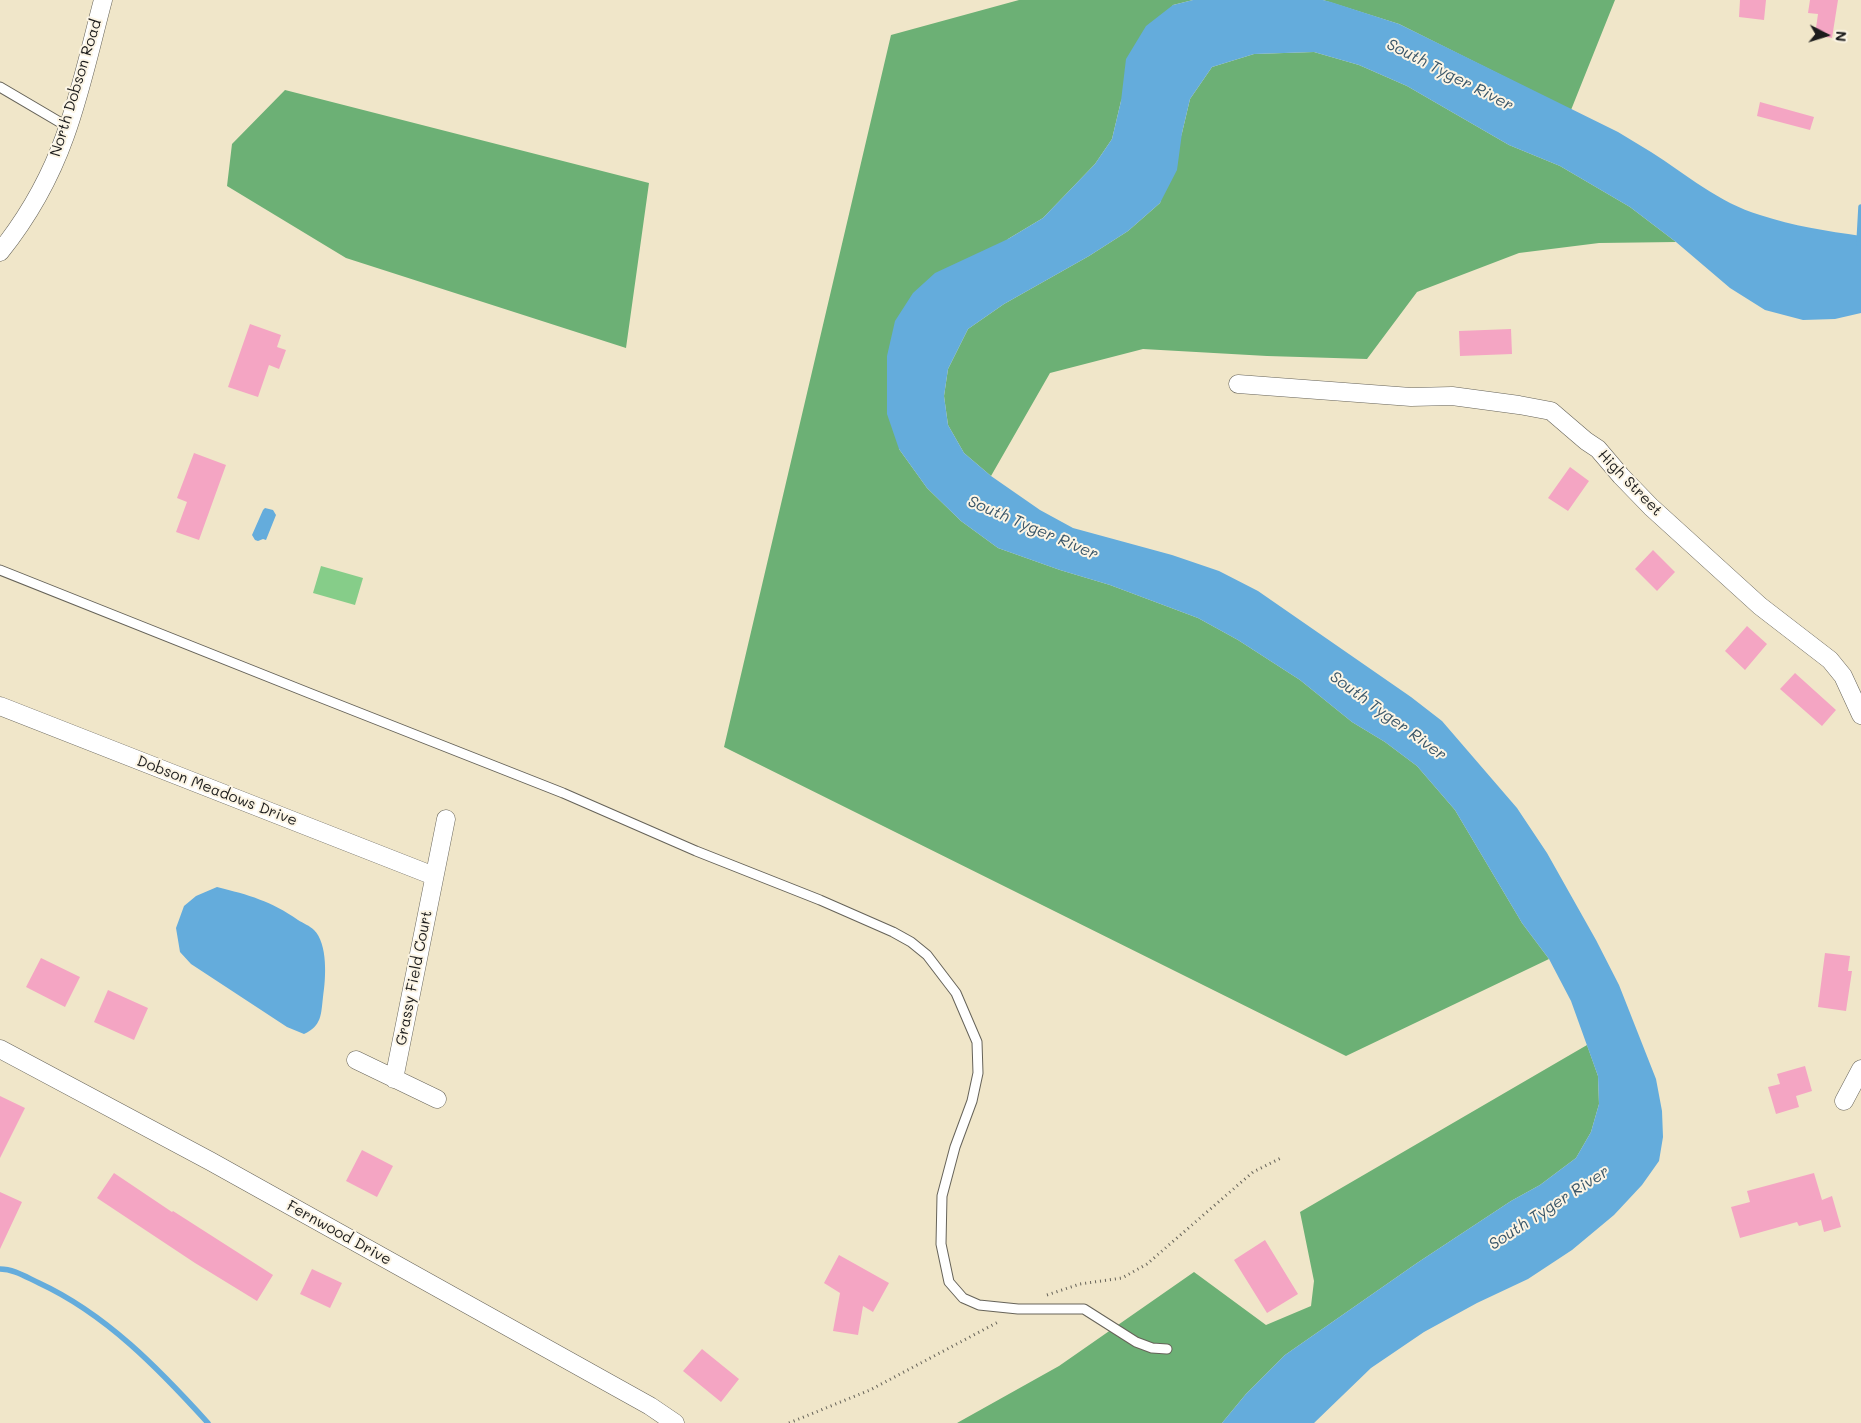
<!DOCTYPE html>
<style>
body{margin:0}
#map{position:relative;width:1861px;height:1423px;overflow:hidden;background:#f0e6c9;font-family:Mali,sans-serif}
canvas{display:block}
.north{position:absolute;left:1801px;top:10px;width:50px;height:50px;-webkit-text-stroke:4px #fcf5e5;paint-order:stroke;rotate:95deg;font-size:14px;font-weight:700;line-height:20px;text-align:center;color:#1c1c1c}
.north::after{content:'';display:block;margin:auto;width:18px;height:22px;background:#1c1c1c;clip-path:polygon(50% 0,100% 100%,50% 72%,0 100%)}
</style>
<div id="map">
<canvas width="1861" height="1423"></canvas>
<div class="north">N</div>
</div>
<script>
const c = document.querySelector('canvas').getContext('2d');
c.lineJoin = 'round';
function paint(path, color) { c.fillStyle = color; c.fill(path, 'evenodd'); }
function strokePath(path, color, width, dash) { c.strokeStyle = color; c.lineWidth = width; c.lineCap = dash ? 'butt' : 'round'; c.setLineDash(dash || []); c.stroke(path); }
function label(font, color, halo, rows, align = 'center') {
  c.font = font + ' Mali,sans-serif'; c.lineWidth = 4; c.setLineDash([]); c.textBaseline = 'middle'; c.strokeStyle = halo; c.fillStyle = color; for (const [text, x, y, turn = 0] of rows) {
    c.save(); c.translate(x, y); c.rotate((+turn || 0) * Math.PI / 180); c.textAlign = isNaN(turn) ? turn : align; if (halo) c.strokeText(text, 0, 0); c.fillText(text, 0, 0); c.restore();
  }
}
const green = new Path2D(`
 M 321,566 L 363,578 L 355,605 L 313,593 Z`);
const forest = new Path2D(`
 M 1019,0 L 1193,0 L 1173,5 L 1121,101 L 1112,139 L 1095,164 L 1043,218 L 1008,239 L 899,449 L 927,488 L 961,521 L 998,548 L 1060,570 L 1110,585 L 1198,618 L 1238,640 L 1300,680 L 1352,722 L 1385,742 L 1417,766 L 1455,810 L 1522,923 L 1549,959 L 1346,1056 L 724,747 L 891,35 Z
 M 1323,0 L 1615,0 L 1571,110 L 1399,24 Z
 M 1314,52 L 1359,65 L 1407,86 L 1509,145 L 1560,166 L 1630,207 L 1676,242 L 1599,243 L 1519,253 L 1417,292 L 1367,359 L 1267,356 L 1143,349 L 1050,373 L 991,476 L 964,453 L 948,425 L 944,396 L 948,369 L 968,329 L 1004,304 L 1089,256 L 1128,231 L 1160,203 L 1182,133 L 1190,99 L 1212,67 L 1254,54 Z
 M 285,90 L 649,183 L 626,348 L 346,258 L 227,186 L 232,144 Z
 M 1587,1045 L 1598,1076 L 1599,1104 L 1591,1132 L 1576,1158 L 1540,1185 L 1511,1201 L 1417,1263 L 1285,1355 L 1246,1394 L 1222,1423 L 957,1423 L 1059,1366 L 1194,1272 L 1266,1325 L 1311,1306 L 1314,1281 L 1300,1212 Z`);
const water = new Path2D(`
 M 1193,0 L 1323,0 L 1331,2 L 1399,24 L 1618,132 C 1629,139 1640,145 1651,152 C 1686,174 1719,203 1760,215 C 1793,226 1827,231 1861,236 L 1861,313 L 1835,319 L 1803,320 L 1765,310 L 1730,288 L 1676,242 L 1630,207 L 1560,166 L 1509,145 L 1407,86 L 1359,65 L 1314,52 L 1254,54 L 1212,67 L 1190,99 L 1182,133 L 1177,170 L 1160,203 L 1128,231 L 1089,256 L 1004,304 L 968,329 L 948,369 L 944,396 L 948,425 L 964,453 L 991,476 L 1040,510 L 1073,528 L 1172,555 L 1219,571 L 1258,591 L 1411,697 L 1442,721 L 1517,808 L 1547,853 L 1596,940 L 1619,985 L 1656,1079 L 1662,1111 L 1663,1137 L 1659,1161 L 1642,1185 L 1614,1215 L 1572,1250 L 1528,1279 L 1477,1303 L 1424,1332 L 1371,1368 L 1314,1423 L 1222,1423 L 1246,1394 L 1285,1355 L 1417,1263 L 1511,1201 L 1540,1185 L 1576,1158 L 1591,1132 L 1599,1104 L 1598,1076 L 1571,1001 L 1549,959 L 1522,923 L 1455,810 L 1417,766 L 1385,742 L 1352,722 L 1300,680 L 1238,640 L 1198,618 L 1110,585 L 1060,570 L 998,548 L 961,521 L 927,488 L 899,449 L 887,414 L 887,356 L 895,321 L 913,293 L 935,273 L 1008,239 L 1043,218 L 1095,164 L 1112,139 L 1121,101 L 1126,59 L 1146,26 L 1173,5 Z
 M 265,508 L 273,510 L 276,515 L 266,540 L 263,539 L 258,541 L 255,540 L 252,535 L 263,510 Z
 M 217,887 C 249,895 271,901 298,920 C 303,923 310,926 314,930 C 328,944 326,978 323,997 C 321,1014 322,1026 304,1034 L 287,1027 L 191,964 L 180,952 L 176,928 L 184,906 L 196,896 Z`);
const stream = new Path2D(`
 M 1859,243 L 1861,207
 M 0,1269 C 14,1269 26,1277 39,1283 C 106,1314 159,1369 208,1423`);
const building = new Path2D(`
 M 1740,0 L 1766,0 L 1764,20 L 1739,17 Z
 M 1810,0 L 1838,0 L 1832,38 L 1815,35 L 1818,14 L 1808,13 Z
 M 1760,102 L 1814,117 L 1810,130 L 1757,116 Z
 M 250,324 L 281,335 L 277,347 L 286,350 L 279,369 L 269,365 L 258,397 L 228,387 Z
 M 1511,329 L 1512,354 L 1460,356 L 1459,331 Z
 M 194,453 L 226,465 L 199,540 L 176,532 L 187,502 L 177,498 Z
 M 1570,467 L 1589,481 L 1568,511 L 1548,498 Z
 M 1653,550 L 1675,572 L 1657,591 L 1635,569 Z
 M 1747,626 L 1767,644 L 1745,670 L 1725,651 Z
 M 1795,673 L 1836,710 L 1822,726 L 1780,689 Z
 M 1825,953 L 1850,956 L 1848,971 L 1852,971 L 1846,1011 L 1818,1007 Z
 M 41,958 L 80,977 L 65,1007 L 26,987 Z
 M 108,990 L 148,1008 L 134,1040 L 94,1022 Z
 M 1805,1066 L 1812,1091 L 1796,1096 L 1799,1107 L 1776,1114 L 1768,1087 L 1780,1084 L 1777,1074 Z
 M 0,1096 L 25,1108 L 0,1158 Z
 M 362,1150 L 393,1166 L 377,1197 L 346,1181 Z
 M 114,1173 L 172,1212 L 173,1211 L 273,1275 L 257,1301 L 195,1263 L 97,1198 Z
 M 1814,1173 L 1822,1200 L 1832,1196 L 1841,1227 L 1824,1232 L 1821,1220 L 1799,1226 L 1797,1222 L 1740,1238 L 1731,1207 L 1750,1202 L 1747,1191 Z
 M 0,1192 L 22,1202 L 0,1249 Z
 M 1265,1240 L 1298,1294 L 1267,1313 L 1234,1260 Z
 M 839,1255 L 889,1283 L 873,1312 L 863,1306 L 858,1335 L 833,1331 L 840,1293 L 824,1283 Z
 M 312,1269 L 342,1283 L 330,1308 L 300,1294 Z
 M 702,1349 L 739,1379 L 721,1402 L 683,1371 Z`);
const path = new Path2D(`
 M 1047,1295 L 1080,1284 L 1122,1278 L 1147,1264 L 1253,1172 L 1283,1157
 M 789,1423 L 870,1390 L 1000,1321`);
const lane = new Path2D(`
 M 0,87 L 68,127
 M 0,570 L 309,693 L 563,793 L 696,851 L 820,900 L 893,932 L 911,942 L 927,955 L 956,993 L 977,1042 L 978,1073 L 972,1101 L 955,1147 L 942,1196 L 941,1244 L 949,1282 L 963,1298 L 979,1305 L 1018,1309 L 1084,1309 L 1136,1342 L 1152,1348 L 1167,1349`);
const street = new Path2D(`
 M 0,252 C 28,217 50,178 65,136 C 81,92 91,45 103,0
 M 1238,384 L 1411,397 L 1452,396 L 1519,405 L 1551,411 L 1586,441 L 1598,449 L 1621,476 L 1651,507 L 1760,606 L 1830,660 L 1843,676 L 1861,715
 M 0,706 L 434,876
 M 0,1049 L 210,1161 L 650,1406 L 675,1423
 M 356,1060 L 437,1099
 M 394,1079 L 446,819
 M 1844,1101 L 1861,1069`);
const streetNames = [
 ["North Dobson Road",76,88,-73],
 ["High Street",1630,483,46],
 ["Dobson Meadows Drive",217,791,21],
 ["Grassy Field Court",414,978,-79],
 ["Fernwood Drive",339,1233,29]
];
const waterNames = [
 ["South Tyger River",1450,75,27],
 ["South Tyger River",1033,528,23],
 ["South Tyger River",1388,716,36],
 ["South Tyger River",1549,1208,-33]
];
paint(green, '#86cd89');
paint(forest, '#6cb075');
paint(water, '#64acdc');
strokePath(stream, '#64acdc', 5.5);
paint(building, '#f4a5c3');
strokePath(lane, '#666359', 11);
strokePath(street, '#666359', 19);
strokePath(path, '#666359', 3, [1, 4]);
strokePath(lane, '#fff', 9);
strokePath(street, '#fff', 18);
label('15px', '#1c1c1c', '#fcf5e5', streetNames);
label('italic 16px', '#395669', '#fcf5e5', waterNames);
</script>
